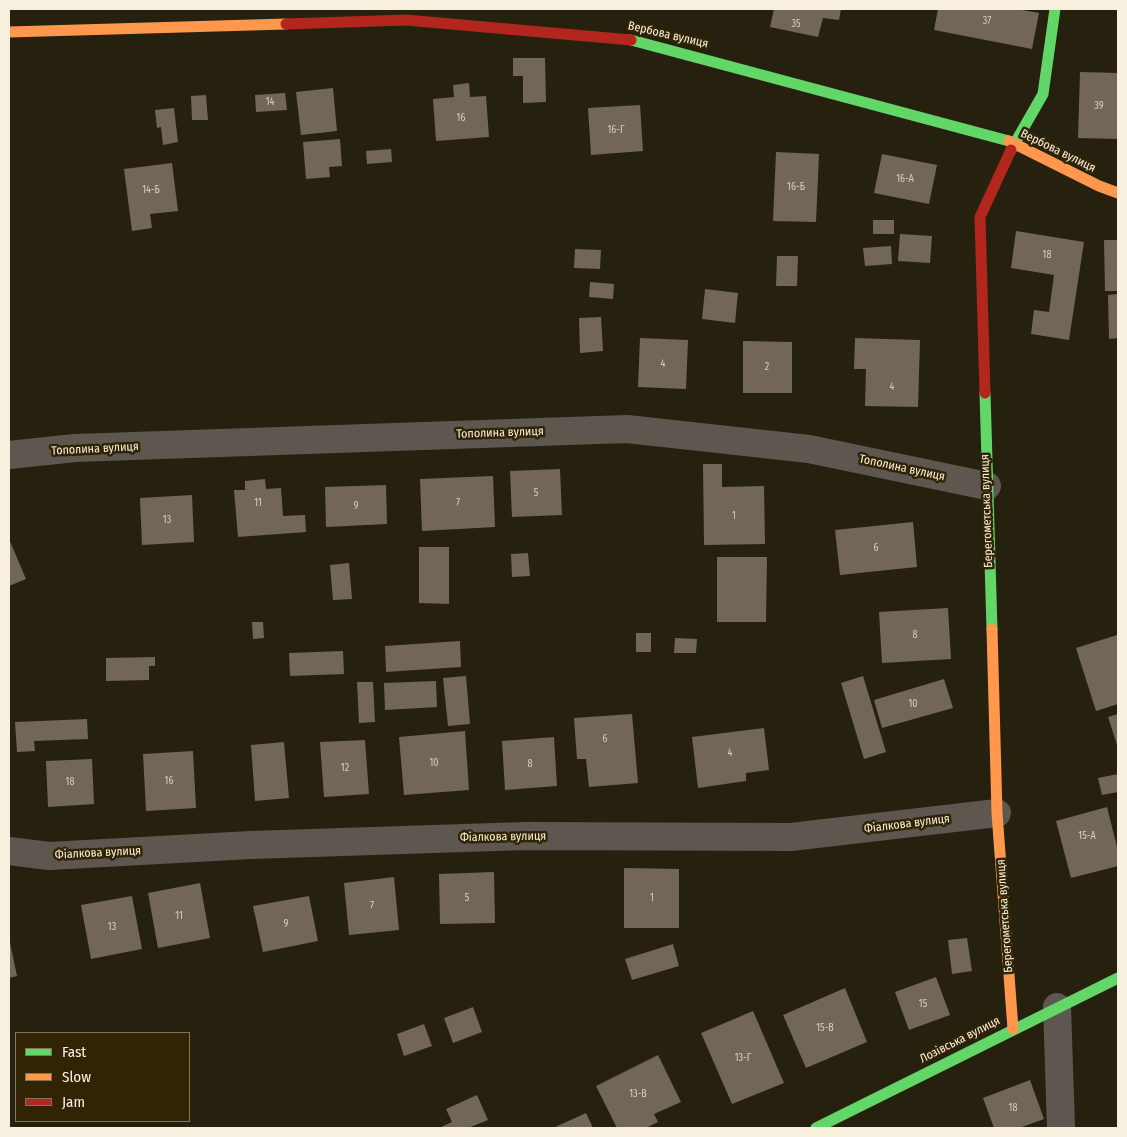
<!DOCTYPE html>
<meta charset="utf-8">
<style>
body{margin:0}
#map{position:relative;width:1127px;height:1137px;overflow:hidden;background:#26200f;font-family:"Fira Sans Condensed",sans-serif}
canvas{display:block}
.frame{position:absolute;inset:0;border:10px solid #f8f0df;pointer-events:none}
.legend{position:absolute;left:15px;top:1032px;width:175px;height:90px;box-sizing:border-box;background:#302405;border:1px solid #80765c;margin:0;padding:6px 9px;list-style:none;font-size:15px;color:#f8f0df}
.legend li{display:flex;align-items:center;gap:10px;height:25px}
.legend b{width:25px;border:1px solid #80765c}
</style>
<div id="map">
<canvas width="1127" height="1137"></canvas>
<div class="frame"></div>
<ul class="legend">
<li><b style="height:6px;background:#63d668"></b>Fast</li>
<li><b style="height:6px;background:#ff974d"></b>Slow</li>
<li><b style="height:6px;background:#b3261e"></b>Jam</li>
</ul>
</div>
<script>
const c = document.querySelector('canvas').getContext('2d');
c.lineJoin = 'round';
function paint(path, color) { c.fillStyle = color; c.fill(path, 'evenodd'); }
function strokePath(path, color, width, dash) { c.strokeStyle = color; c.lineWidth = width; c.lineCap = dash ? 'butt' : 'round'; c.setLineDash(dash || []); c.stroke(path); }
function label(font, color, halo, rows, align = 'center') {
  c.font = font + ' "Fira Sans Condensed",sans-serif'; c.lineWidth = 5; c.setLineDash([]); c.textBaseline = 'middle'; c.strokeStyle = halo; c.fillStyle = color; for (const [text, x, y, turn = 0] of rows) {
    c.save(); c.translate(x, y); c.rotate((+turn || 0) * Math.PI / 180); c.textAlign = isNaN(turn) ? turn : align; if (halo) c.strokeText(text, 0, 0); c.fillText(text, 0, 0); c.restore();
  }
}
const building = new Path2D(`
 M 774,9 L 841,9 L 839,20 L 823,18 L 818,37 L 770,27 Z
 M 938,9 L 1016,9 L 1039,13 L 1032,49 L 934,30 Z
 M 513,58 L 545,58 L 546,102 L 523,103 L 523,76 L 513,76 Z
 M 1080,72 L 1118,73 L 1118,139 L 1078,138 Z
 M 469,83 L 470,97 L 486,96 L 489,137 L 436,141 L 433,99 L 454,97 L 453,85 Z
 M 333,88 L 337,131 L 301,135 L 296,92 Z
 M 285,93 L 287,110 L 256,112 L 255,95 Z
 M 206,95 L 208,120 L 192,120 L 191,96 Z
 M 640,105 L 643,151 L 591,155 L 588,108 Z
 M 174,108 L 178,142 L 163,145 L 161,127 L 157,128 L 155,110 Z
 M 340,139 L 342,166 L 329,167 L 330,177 L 306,179 L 303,142 Z
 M 391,149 L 392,162 L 367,164 L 366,151 Z
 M 776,152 L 819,154 L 816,222 L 773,221 Z
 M 882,154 L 937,165 L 929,204 L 874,193 Z
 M 172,163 L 178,211 L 150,214 L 152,228 L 132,231 L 124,169 Z
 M 873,220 L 894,220 L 894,234 L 873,234 Z
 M 1016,231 L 1084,242 L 1069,340 L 1031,334 L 1034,310 L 1049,312 L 1054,275 L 1011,268 Z
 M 900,234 L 932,236 L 930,263 L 898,261 Z
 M 1104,240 L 1118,240 L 1118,291 L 1105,291 Z
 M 891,246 L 892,264 L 865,266 L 863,248 Z
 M 575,249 L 601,250 L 600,269 L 574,268 Z
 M 777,256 L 798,256 L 797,286 L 776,286 Z
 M 590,282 L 614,284 L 613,299 L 589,297 Z
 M 705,289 L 738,293 L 735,323 L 702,319 Z
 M 1118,294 L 1118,338 L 1109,339 L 1108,295 Z
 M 601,317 L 603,351 L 580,353 L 579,318 Z
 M 640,338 L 688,340 L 686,389 L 638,387 Z
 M 855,338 L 920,340 L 918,407 L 865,406 L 866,369 L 854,369 Z
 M 743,341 L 792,342 L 792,393 L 743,393 Z
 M 703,464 L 722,464 L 722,487 L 764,486 L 765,544 L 704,545 Z
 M 560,469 L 562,515 L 512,517 L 510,471 Z
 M 493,476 L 495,527 L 422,531 L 420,479 Z
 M 265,479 L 266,489 L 281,488 L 283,516 L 305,515 L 306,532 L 238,537 L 234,490 L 245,490 L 245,481 Z
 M 386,485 L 387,524 L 326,527 L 325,487 Z
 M 192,495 L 194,542 L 142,545 L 140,498 Z
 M 913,522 L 917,567 L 840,575 L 835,530 Z
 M 9,539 L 26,579 L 9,586 Z
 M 419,547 L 449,547 L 449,604 L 419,603 Z
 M 528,553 L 530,576 L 512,577 L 511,554 Z
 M 717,557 L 767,557 L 766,622 L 717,622 Z
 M 349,563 L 352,599 L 333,600 L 330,565 Z
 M 948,608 L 951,659 L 882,663 L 879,612 Z
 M 252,622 L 263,622 L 264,638 L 253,639 Z
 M 636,633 L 651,633 L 651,652 L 636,652 Z
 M 1117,635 L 1118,704 L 1096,711 L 1076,648 Z
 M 675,638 L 697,639 L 696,653 L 674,653 Z
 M 460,641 L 461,667 L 386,672 L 385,646 Z
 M 343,651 L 344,674 L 290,676 L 289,653 Z
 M 155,657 L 155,666 L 149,666 L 149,680 L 106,681 L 106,658 Z
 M 466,676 L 470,724 L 448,726 L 443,678 Z
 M 863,676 L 886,752 L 864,759 L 841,683 Z
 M 944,679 L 953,708 L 882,728 L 874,700 Z
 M 436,681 L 437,707 L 385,710 L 384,683 Z
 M 357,682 L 373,682 L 375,722 L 359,723 Z
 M 632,714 L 638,783 L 589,787 L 586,759 L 577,759 L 574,718 Z
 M 1118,714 L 1118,748 L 1108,717 Z
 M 87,719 L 88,739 L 34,741 L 35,751 L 17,752 L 15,722 Z
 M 764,728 L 769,770 L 746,773 L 746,781 L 698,788 L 692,737 Z
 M 465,731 L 469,790 L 404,795 L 399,737 Z
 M 554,737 L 557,786 L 505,790 L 502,741 Z
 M 365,740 L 369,794 L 324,797 L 320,742 Z
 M 284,742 L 289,798 L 255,801 L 251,745 Z
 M 193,751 L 196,808 L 146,811 L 143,754 Z
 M 92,759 L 94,804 L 48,807 L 46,761 Z
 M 1118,774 L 1118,792 L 1102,795 L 1098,778 Z
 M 1107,807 L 1118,851 L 1118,866 L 1071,878 L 1056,821 Z
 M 624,868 L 679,869 L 679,928 L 624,928 Z
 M 494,872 L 495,923 L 440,924 L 439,874 Z
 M 394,877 L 399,930 L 349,935 L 344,883 Z
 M 200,883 L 210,938 L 158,948 L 148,893 Z
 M 132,896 L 142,949 L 91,959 L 81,905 Z
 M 309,896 L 318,941 L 263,952 L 253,906 Z
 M 9,938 L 17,976 L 9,978 Z
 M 967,938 L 972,971 L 952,974 L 948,940 Z
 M 673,944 L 679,966 L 632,980 L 625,959 Z
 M 936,977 L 950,1015 L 909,1030 L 895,992 Z
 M 845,988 L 867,1042 L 806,1068 L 783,1015 Z
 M 473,1007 L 482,1032 L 453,1043 L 444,1018 Z
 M 753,1011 L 784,1083 L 732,1104 L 701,1033 Z
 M 424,1024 L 432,1046 L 404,1056 L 397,1034 Z
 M 658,1055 L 681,1102 L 654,1114 L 658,1122 L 646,1128 L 617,1128 L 596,1086 Z
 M 1030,1080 L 1044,1119 L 1019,1128 L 994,1128 L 983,1098 Z
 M 477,1095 L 488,1120 L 468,1128 L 439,1128 L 452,1122 L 446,1109 Z
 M 586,1113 L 593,1128 L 553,1128 Z`);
const street = new Path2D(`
 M 9,455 L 75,448 L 627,429 L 809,449 L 987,486
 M 9,851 L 49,856 L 251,845 L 525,836 L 791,837 L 997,813
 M 1057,1007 L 1061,1128`);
const fast = new Path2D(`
 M 631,40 L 1009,141
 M 1011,150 L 1043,94 L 1055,9
 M 985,393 L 992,629
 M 816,1128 L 1118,978`);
const slow = new Path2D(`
 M 9,32 L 286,24
 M 1009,141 L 1099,186 L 1118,193
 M 992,629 L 997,813 L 1013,1029`);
const jam = new Path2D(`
 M 286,24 L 406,20 L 631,40
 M 985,393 L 980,217 L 1011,150`);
const numberNames = [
 ["37",987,21],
 ["35",796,24],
 ["14",270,102],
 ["39",1099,106],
 ["16",461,118],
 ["16-Г",616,130],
 ["16-А",905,179],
 ["16-Б",796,187],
 ["14-Б",151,190],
 ["18",1047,255],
 ["4",663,364],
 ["2",767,367],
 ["4",892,387],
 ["5",536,493],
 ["11",258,503],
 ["7",458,503],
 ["9",356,506],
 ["1",734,516],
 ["13",167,520],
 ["6",876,548],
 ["8",915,635],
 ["10",913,704],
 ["6",605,739],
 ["4",730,753],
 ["10",434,763],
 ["8",530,764],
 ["12",345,768],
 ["16",169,781],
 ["18",70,782],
 ["15-А",1087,836],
 ["5",467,898],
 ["1",652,898],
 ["7",372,906],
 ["11",179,916],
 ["9",286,924],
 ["13",112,927],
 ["15",923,1004],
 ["15-В",825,1028],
 ["13-Г",743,1058],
 ["13-В",638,1094],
 ["18",1013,1108]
];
const streetNames = [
 ["Вербова вулиця",668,35,13],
 ["Вербова вулиця",1058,151,26],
 ["Тополина вулиця",500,433,-2],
 ["Тополина вулиця",95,449,-3],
 ["Тополина вулиця",902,468,12],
 ["Берегометська вулиця",987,511,-92],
 ["Фіалкова вулиця",907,824,-7],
 ["Фіалкова вулиця",503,837,-1],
 ["Фіалкова вулиця",98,853,-3],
 ["Берегометська вулиця",1005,916,-94],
 ["Лозівська вулиця",960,1040,-27]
];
paint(building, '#726659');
strokePath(street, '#5d5750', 28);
strokePath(fast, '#63d668', 11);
strokePath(slow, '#ff974d', 11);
strokePath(jam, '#b3261e', 11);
label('10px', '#d6cebe', null, numberNames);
label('12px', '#f8f0df', '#302405', streetNames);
</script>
